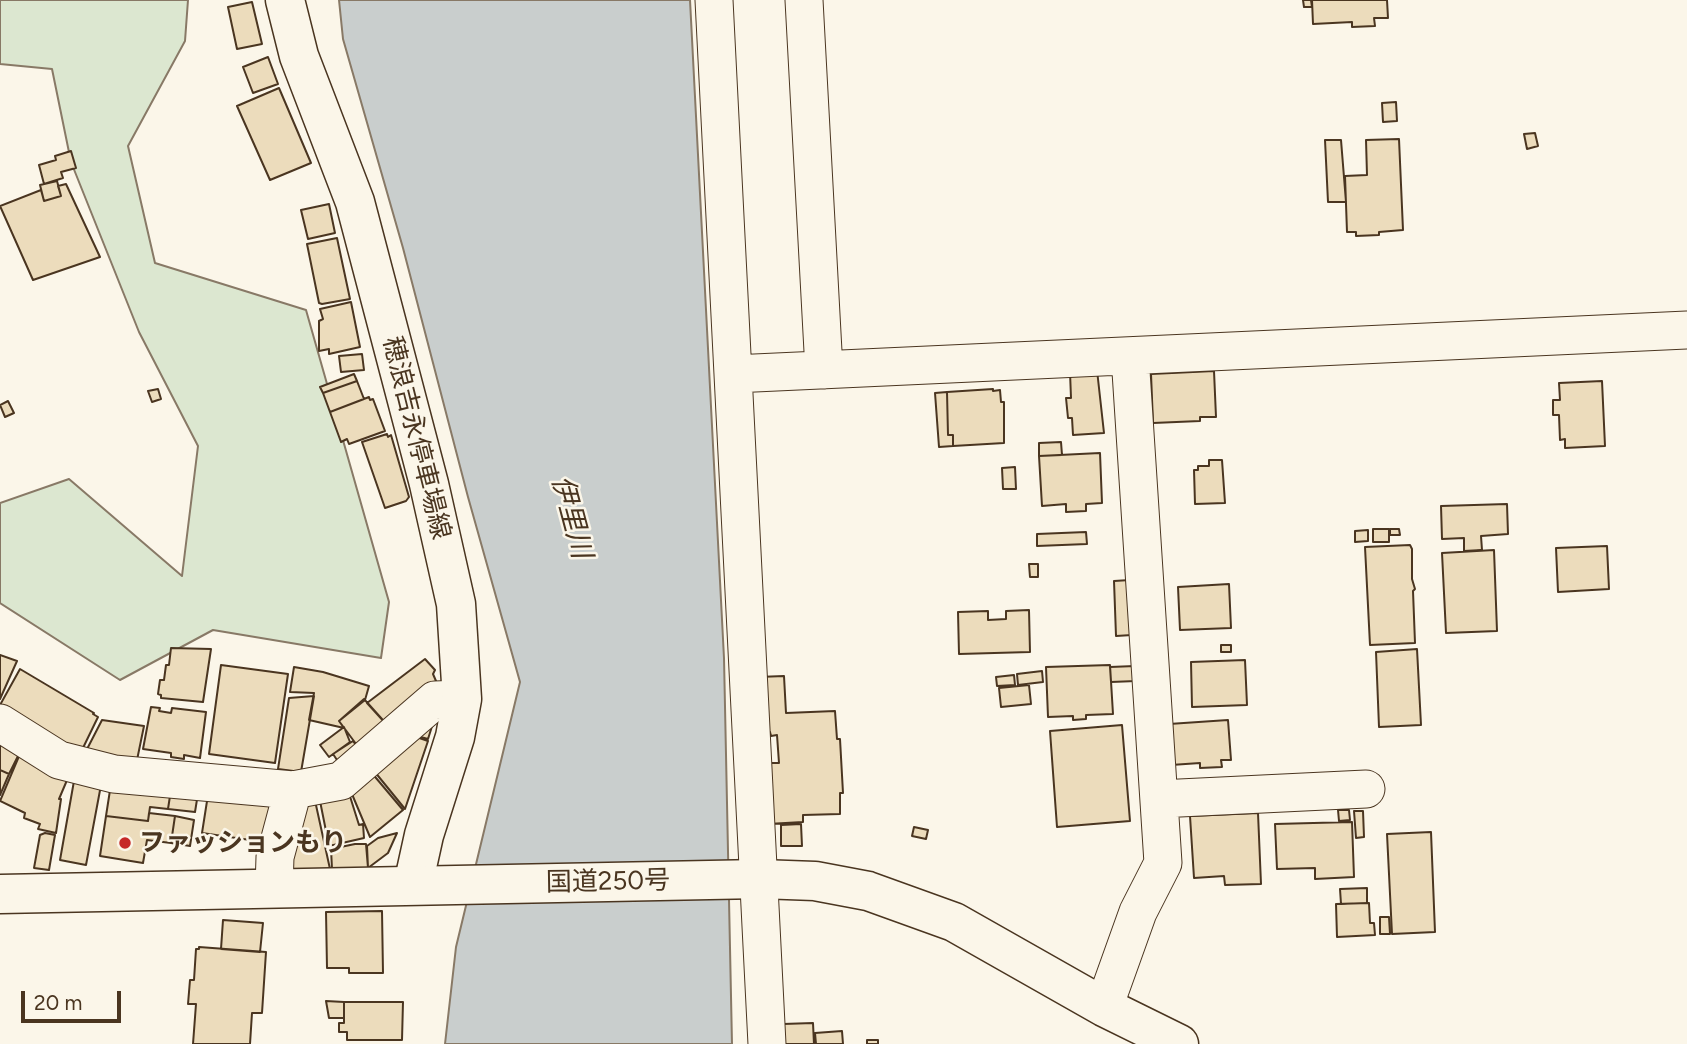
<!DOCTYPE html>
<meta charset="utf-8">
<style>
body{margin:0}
#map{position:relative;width:1687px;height:1044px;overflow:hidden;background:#fbf6e9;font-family:Figtree,sans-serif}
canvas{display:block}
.scale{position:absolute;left:21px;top:991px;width:100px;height:32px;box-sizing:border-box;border:4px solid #4a3520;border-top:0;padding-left:9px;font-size:21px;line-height:24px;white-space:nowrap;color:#4a3520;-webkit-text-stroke:5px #fbf6e9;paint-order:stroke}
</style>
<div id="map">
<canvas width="1687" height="1044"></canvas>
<div class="scale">20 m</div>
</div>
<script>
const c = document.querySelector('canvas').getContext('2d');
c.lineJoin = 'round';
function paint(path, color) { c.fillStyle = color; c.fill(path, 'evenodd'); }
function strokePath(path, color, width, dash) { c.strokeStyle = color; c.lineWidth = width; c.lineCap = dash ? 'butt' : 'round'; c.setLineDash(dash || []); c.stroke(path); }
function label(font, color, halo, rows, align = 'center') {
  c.font = font + ' Figtree,"Noto Sans JP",sans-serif'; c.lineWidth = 5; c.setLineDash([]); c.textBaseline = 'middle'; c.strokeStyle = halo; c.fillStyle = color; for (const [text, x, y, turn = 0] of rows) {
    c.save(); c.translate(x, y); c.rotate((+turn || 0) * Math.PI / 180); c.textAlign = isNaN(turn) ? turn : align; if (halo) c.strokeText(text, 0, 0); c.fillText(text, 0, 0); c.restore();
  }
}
const green = new Path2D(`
 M 0,0 L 188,0 L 185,41 L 128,146 L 155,263 L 306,310 L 389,602 L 381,658 L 213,630 L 120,680 L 0,603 L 0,503 L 69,479 L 182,576 L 198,446 L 139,332 L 71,162 L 52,69 L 0,64 Z`);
const water = new Path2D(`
 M 339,0 L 690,0 L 724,658 L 732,1044 L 445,1044 L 456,947 L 520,682 L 468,497 L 403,248 L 343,39 Z`);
const building = new Path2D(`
 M 1303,0 L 1311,0 L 1312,7 L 1304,7 Z
 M 1312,0 L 1387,0 L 1388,18 L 1374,18 L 1375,26 L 1352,27 L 1352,22 L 1313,24 Z
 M 252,2 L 262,44 L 237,49 L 228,7 Z
 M 268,57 L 278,84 L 253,93 L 243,67 Z
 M 279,88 L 311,163 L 270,180 L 237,106 Z
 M 1396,102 L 1397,121 L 1383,122 L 1382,103 Z
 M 1535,133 L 1538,146 L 1527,149 L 1524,134 Z
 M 1399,139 L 1403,230 L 1379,232 L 1379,235 L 1356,236 L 1356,232 L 1347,232 L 1345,176 L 1367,175 L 1366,140 Z
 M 1325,140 L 1341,140 L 1346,202 L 1328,202 Z
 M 71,151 L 76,168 L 61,172 L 63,178 L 44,184 L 39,165 L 56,160 L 55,156 Z
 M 57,181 L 61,196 L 44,201 L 40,185 Z
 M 66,184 L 100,257 L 33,280 L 0,206 L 41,190 L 44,201 L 61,196 L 58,186 Z
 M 329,204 L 335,233 L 308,239 L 301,210 Z
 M 337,238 L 350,299 L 322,304 L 319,303 L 307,244 Z
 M 351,302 L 360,347 L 329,354 L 329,349 L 319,351 L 319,321 L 323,319 L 320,309 Z
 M 362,354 L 364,370 L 341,372 L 339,356 Z
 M 1097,370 L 1104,433 L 1073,435 L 1072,418 L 1068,418 L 1066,398 L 1071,398 L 1070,372 Z
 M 1214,371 L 1216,417 L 1200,417 L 1200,421 L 1153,423 L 1151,374 Z
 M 354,374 L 357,381 L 323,393 L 320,387 Z
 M 357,381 L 364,399 L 330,412 L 323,393 Z
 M 1602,381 L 1605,446 L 1565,448 L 1565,439 L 1560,440 L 1559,415 L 1553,415 L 1553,400 L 1560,400 L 1559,383 Z
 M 158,389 L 161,399 L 152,402 L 148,391 Z
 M 993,389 L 993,391 L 1000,390 L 1001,402 L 1004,402 L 1004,443 L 953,446 L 953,435 L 948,435 L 947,392 Z
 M 947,392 L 948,435 L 953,435 L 953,446 L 939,447 L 935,393 Z
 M 369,397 L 370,400 L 373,399 L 385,431 L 349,444 L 347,439 L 341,442 L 330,412 Z
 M 8,401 L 14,413 L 5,417 L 0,405 Z
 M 387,434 L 388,437 L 391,435 L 409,497 L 406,501 L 385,508 L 362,442 Z
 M 1061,442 L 1062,455 L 1039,456 L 1039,443 Z
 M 1100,453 L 1102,503 L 1086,504 L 1086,511 L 1066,512 L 1066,504 L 1042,506 L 1039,456 Z
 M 1209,460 L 1222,460 L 1225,503 L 1195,504 L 1194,470 L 1198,470 L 1198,466 L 1209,466 Z
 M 1015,467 L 1016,489 L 1003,489 L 1002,468 Z
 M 1507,504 L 1508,534 L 1481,536 L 1482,550 L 1464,551 L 1464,538 L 1442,539 L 1441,506 Z
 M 1373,529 L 1389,529 L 1389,542 L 1373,542 Z
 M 1390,529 L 1399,529 L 1400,535 L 1390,535 Z
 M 1368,530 L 1368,541 L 1355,542 L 1355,531 Z
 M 1086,532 L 1087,544 L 1037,546 L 1037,534 Z
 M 1410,545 L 1412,549 L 1412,579 L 1415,589 L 1413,591 L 1415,643 L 1370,645 L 1365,547 Z
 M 1607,546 L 1609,589 L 1558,592 L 1556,548 Z
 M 1494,550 L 1497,631 L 1446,633 L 1442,553 Z
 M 1029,564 L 1038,564 L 1038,577 L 1030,577 Z
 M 1130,580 L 1132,635 L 1116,636 L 1114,581 Z
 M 1229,584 L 1231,628 L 1180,630 L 1178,587 Z
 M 1029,610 L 1030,652 L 959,654 L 958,612 L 988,611 L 988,620 L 1006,619 L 1006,611 Z
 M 1221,645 L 1231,645 L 1231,652 L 1221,652 Z
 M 171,648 L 211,649 L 203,702 L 161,698 L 161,695 L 158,694 L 160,680 L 164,680 L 166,665 L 169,665 Z
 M 1417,649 L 1421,725 L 1379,727 L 1376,652 Z
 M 0,655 L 17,661 L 0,699 Z
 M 425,659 L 435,670 L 433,674 L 436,681 L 387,725 L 367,703 Z
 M 1245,660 L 1247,705 L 1192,707 L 1191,662 Z
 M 221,665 L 288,674 L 275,763 L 209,754 Z
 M 1110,665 L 1113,714 L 1086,715 L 1086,719 L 1073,720 L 1073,716 L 1048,717 L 1046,667 Z
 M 1135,666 L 1136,681 L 1111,682 L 1110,667 Z
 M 294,667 L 323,672 L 369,686 L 365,700 L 339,721 L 344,728 L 309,720 L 314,693 L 290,692 Z
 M 20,669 L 94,713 L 93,714 L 98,717 L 81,752 L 0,705 Z
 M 1042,671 L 1043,682 L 1018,685 L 1017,674 Z
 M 1014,675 L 1015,685 L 997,686 L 996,677 Z
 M 784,676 L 786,713 L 835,711 L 837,739 L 840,739 L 843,793 L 840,793 L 840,814 L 803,815 L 803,822 L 768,824 L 768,763 L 779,763 L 777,735 L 771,736 L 770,732 L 766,732 L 758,677 Z
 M 1029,685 L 1031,704 L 1001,707 L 999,688 Z
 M 314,696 L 301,772 L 278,769 L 289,698 Z
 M 364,699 L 390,728 L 362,752 L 339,721 Z
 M 151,707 L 160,708 L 159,711 L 171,713 L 172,708 L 206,712 L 200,758 L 184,755 L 184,759 L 171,757 L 171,753 L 143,749 Z
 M 102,720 L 144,726 L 137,760 L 85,753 Z
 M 434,720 L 428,739 L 406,733 Z
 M 1228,720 L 1231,760 L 1221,760 L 1222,767 L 1200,768 L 1200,763 L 1171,765 L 1169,724 Z
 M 1122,725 L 1130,821 L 1057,827 L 1050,731 Z
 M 344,727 L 350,742 L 329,757 L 320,745 Z
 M 405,733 L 428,741 L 405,809 L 370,766 Z
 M 0,735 L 23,746 L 9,774 L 0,770 Z
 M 353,741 L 361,752 L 341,766 L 333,754 Z
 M 25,742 L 73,766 L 59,799 L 61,799 L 56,833 L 38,829 L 40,824 L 24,818 L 25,813 L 0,801 Z
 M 77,764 L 104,769 L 86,865 L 60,860 Z
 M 0,770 L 9,774 L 0,795 Z
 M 113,771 L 172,783 L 168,809 L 150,807 L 148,821 L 106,816 Z
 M 371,772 L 403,810 L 370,837 L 349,787 Z
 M 210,782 L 275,794 L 264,842 L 202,833 Z
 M 172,783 L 199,787 L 195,812 L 168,809 Z
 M 348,790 L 359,825 L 363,824 L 364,838 L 329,846 L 319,796 Z
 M 314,796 L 330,869 L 290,869 L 304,800 Z
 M 1338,810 L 1349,810 L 1350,820 L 1339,821 Z
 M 1354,811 L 1363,811 L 1364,837 L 1356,838 Z
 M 149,813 L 175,816 L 171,843 L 147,840 L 143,863 L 100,856 L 106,816 L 148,821 Z
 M 1258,813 L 1261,884 L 1225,885 L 1224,876 L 1194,878 L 1190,816 Z
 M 175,816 L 194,820 L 190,846 L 171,843 Z
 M 1352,822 L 1354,877 L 1315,879 L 1315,868 L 1277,869 L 1275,824 Z
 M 801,824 L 802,846 L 781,846 L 781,825 Z
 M 914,827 L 928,830 L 926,839 L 912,836 Z
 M 1431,832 L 1435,932 L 1392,934 L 1387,834 Z
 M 45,833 L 55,835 L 49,870 L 34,868 L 40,835 Z
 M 397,833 L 388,853 L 368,868 L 367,846 L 378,838 Z
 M 355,844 L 366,844 L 368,868 L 332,869 L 331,849 Z
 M 1367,888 L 1367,903 L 1341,904 L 1340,889 Z
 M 1369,903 L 1370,923 L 1374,923 L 1375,935 L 1337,937 L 1336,904 Z
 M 382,911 L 383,973 L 349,973 L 349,968 L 327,968 L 326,912 Z
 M 1380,917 L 1389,917 L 1390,934 L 1380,934 Z
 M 223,920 L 263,923 L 260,952 L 221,949 Z
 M 199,947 L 266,952 L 262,1013 L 252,1013 L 250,1044 L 193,1044 L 196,1004 L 188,1004 L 190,980 L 194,980 L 196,949 L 199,949 Z
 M 326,1001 L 344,1002 L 344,1018 L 329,1018 Z
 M 344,1002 L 403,1002 L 402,1040 L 347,1040 L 347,1032 L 339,1032 L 339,1023 L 344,1023 Z
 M 813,1023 L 814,1044 L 784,1044 L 783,1024 Z
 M 842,1031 L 843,1044 L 816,1044 L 815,1033 Z
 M 867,1040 L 878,1040 L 878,1044 L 867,1044 Z`);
const minor = new Path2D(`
 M 714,0 L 767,1044
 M 804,0 L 824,370
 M 733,374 L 1687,330
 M 0,723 L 59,760 L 114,774 L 293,790 L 341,781 L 435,700 L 462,699
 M 1159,799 L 1366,789
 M 274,888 L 275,857 L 293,790
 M 1104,1007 L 1138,912 L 1163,863 L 1130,356`);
const major = new Path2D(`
 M 285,0 L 299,56 L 355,202 L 429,484 L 456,604 L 462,699 L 455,737 L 424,835 L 413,885`);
const highway = new Path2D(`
 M 0,894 L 760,879 L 815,881 L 868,891 L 954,922 L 1104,1007 L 1179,1044`);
const markers = [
 [125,843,7,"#c62828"]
];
const streetNames = [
 ["穂浪吉永停車場線",416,438,76],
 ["国道250号",608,882,-1]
];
const poiNames = [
 ["ファッションもり",139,843]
];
const waterNames = [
 ["伊里川",571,517,75]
];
paint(green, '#dce7d0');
strokePath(green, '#887966', 2);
paint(water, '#c9cecd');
strokePath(water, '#887966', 2);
paint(building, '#ecdcbc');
strokePath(building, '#4a3520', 2);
strokePath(minor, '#4a3520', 39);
strokePath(major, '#4a3520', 41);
strokePath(highway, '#4a3520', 41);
strokePath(minor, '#fbf6e9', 37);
strokePath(major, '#fbf6e9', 38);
strokePath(highway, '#fbf6e9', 38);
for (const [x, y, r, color] of markers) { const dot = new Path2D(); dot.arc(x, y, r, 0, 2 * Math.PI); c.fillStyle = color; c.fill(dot); strokePath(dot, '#fbf6e9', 2.5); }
label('26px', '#4a3520', '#fbf6e9', streetNames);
label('bold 26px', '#4a3520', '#fbf6e9', poiNames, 'left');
label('italic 28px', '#4a3520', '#fbf6e9', waterNames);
</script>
